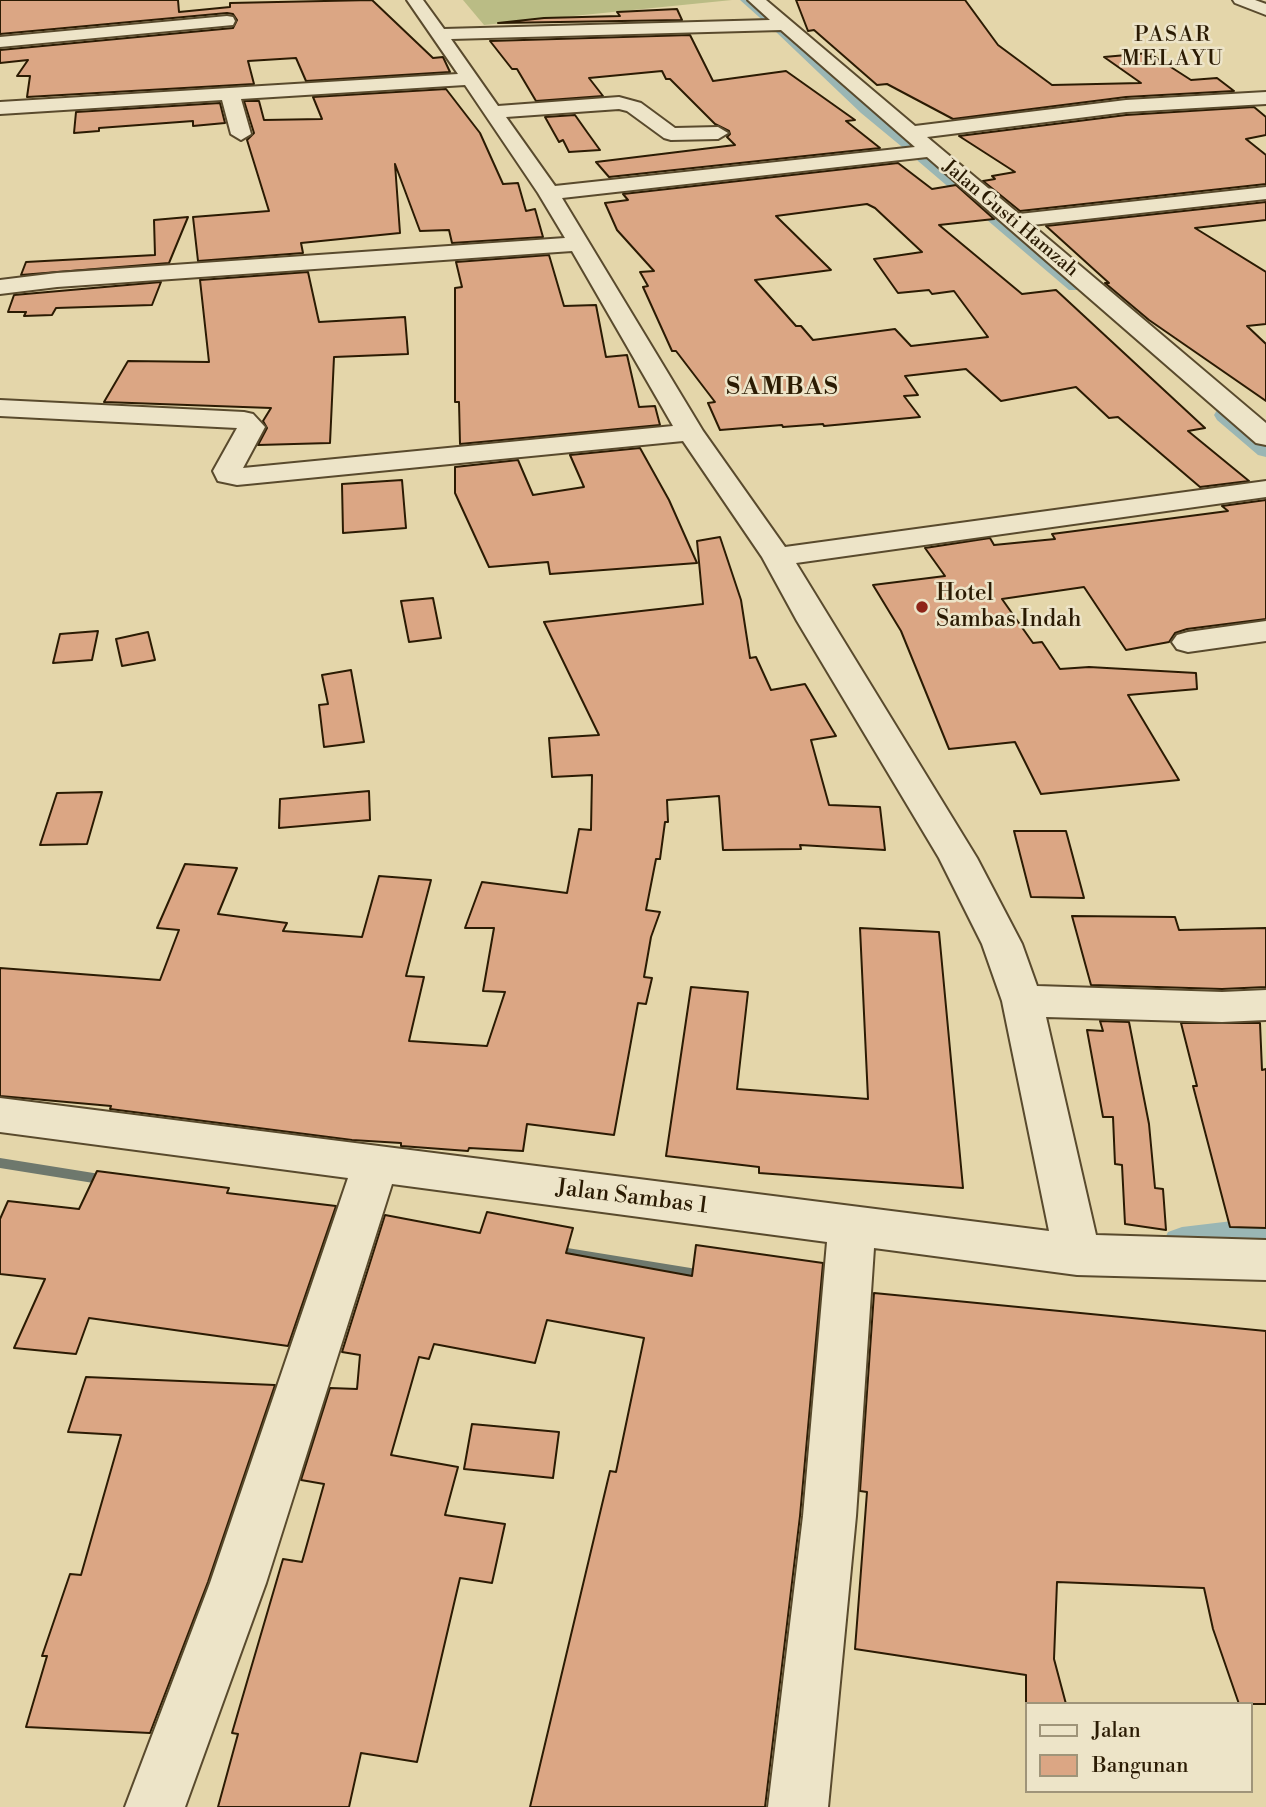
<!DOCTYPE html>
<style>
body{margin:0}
#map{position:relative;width:1266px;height:1807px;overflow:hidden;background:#e4d6aa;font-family:"Libre Bodoni",serif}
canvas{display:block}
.legend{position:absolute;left:1025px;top:1702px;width:228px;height:91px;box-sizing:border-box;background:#ede4c8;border:2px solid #9f9479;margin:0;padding:9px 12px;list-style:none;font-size:21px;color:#2b1b03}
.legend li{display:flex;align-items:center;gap:14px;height:35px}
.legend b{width:35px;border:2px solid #9f9479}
</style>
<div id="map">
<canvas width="1266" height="1807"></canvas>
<ul class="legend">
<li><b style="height:9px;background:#ede4c8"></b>Jalan</li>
<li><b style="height:19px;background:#dba684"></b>Bangunan</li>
</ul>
</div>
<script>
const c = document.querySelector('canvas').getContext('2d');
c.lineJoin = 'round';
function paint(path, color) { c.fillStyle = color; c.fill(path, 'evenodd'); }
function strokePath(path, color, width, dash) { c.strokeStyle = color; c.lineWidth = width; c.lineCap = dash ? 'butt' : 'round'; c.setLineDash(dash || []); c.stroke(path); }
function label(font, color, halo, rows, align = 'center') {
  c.font = font + ' "Libre Bodoni",serif'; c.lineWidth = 5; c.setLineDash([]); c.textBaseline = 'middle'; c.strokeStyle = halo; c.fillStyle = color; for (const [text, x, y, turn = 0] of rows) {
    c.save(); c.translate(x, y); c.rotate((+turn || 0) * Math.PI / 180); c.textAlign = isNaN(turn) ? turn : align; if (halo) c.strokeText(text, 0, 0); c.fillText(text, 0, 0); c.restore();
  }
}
const green = new Path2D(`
 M 463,0 L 732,0 L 484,25 Z`);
const stream = new Path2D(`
 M 0,1158 L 106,1175 L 110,1177 L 112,1180 L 110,1183 L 106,1185 L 0,1168 Z
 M 555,1246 L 703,1270 L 707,1271 L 709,1275 L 707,1279 L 703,1280 L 555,1256 L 551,1255 L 549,1251 L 551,1247 Z`);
const canal = new Path2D(`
 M 740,0 L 756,0 L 780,22 L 778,25 L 768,25 Z
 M 781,25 L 786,26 L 873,107 L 919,143 L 922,147 L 919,151 L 907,151 L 861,113 L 776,32 L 774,29 L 776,26 Z
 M 924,152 L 930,153 L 1083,282 L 1086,286 L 1083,290 L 1069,290 L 918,161 L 915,157 Z
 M 1225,408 L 1233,410 L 1266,438 L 1266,457 L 1258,455 L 1217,420 L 1214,415 L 1217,410 Z
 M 1266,1217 L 1266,1251 L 1182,1261 L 1168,1256 L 1162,1244 L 1168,1232 L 1182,1227 Z`);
const building = new Path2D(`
 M 0,0 L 178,0 L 179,12 L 230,7 L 230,3 L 372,0 L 433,58 L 443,57 L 450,72 L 306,81 L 296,58 L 248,61 L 254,84 L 27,97 L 30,76 L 17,76 L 28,60 L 0,63 L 0,50 L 233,28 L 237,20 L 233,14 L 227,13 L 0,34 Z
 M 796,0 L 965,0 L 998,45 L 1052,85 L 1141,83 L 1104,57 L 1149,53 L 1191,80 L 1217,78 L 1234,91 L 1126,97 L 953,119 L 887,84 L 877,85 L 814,30 L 808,31 Z
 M 677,9 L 682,20 L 498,23 L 544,18 L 620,16 L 617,12 Z
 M 690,35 L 713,81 L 786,71 L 855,120 L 846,121 L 880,148 L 609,177 L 596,162 L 735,145 L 727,137 L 730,134 L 729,131 L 715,124 L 670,79 L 666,79 L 662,71 L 589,78 L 603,96 L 536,101 L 517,69 L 512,69 L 490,41 Z
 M 446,89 L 480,133 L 503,184 L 518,183 L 526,211 L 535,209 L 543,237 L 452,243 L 449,230 L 420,231 L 395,164 L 400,233 L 301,243 L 303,253 L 198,261 L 193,217 L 269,211 L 247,140 L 254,133 L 244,101 L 259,101 L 264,120 L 322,119 L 313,97 Z
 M 220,103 L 225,123 L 193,126 L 193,121 L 99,128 L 99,131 L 74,133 L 76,112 Z
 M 1254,107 L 1266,117 L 1266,135 L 1246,139 L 1266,155 L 1266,184 L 1020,211 L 983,181 L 995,179 L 992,176 L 1015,172 L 959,136 L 1126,115 Z
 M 575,115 L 587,132 L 600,150 L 569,152 L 563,140 L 559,142 L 545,117 Z
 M 898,163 L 932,189 L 956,185 L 994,219 L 939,225 L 1022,294 L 1056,290 L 1205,428 L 1188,431 L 1249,481 L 1200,487 L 1118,417 L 1109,418 L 1076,387 L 1001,401 L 966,369 L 905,376 L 918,395 L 904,396 L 920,417 L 824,426 L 823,424 L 783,427 L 782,425 L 720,430 L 708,403 L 715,402 L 676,351 L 672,351 L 643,287 L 648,286 L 640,272 L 654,271 L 617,230 L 605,203 L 628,200 L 623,194 ZM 867,204 L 875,208 L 922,252 L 874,259 L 898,293 L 929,290 L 932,294 L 954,291 L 988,337 L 911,346 L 895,329 L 813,340 L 801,326 L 796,326 L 755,280 L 831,270 L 776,216 Z
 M 1266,202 L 1266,220 L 1195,228 L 1266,272 L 1266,324 L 1247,326 L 1266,344 L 1266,401 L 1149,320 L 1105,283 L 1109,283 L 1046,226 Z
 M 188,217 L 169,263 L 21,275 L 26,262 L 155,255 L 154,220 Z
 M 549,255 L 564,306 L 596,305 L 606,357 L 627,355 L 639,407 L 655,406 L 660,425 L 460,444 L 459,402 L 455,402 L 455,288 L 462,287 L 456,262 Z
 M 308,272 L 319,322 L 405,317 L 408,354 L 334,357 L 330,443 L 258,445 L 267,428 L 263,421 L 271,408 L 104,402 L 128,361 L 209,362 L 200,280 Z
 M 161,282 L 152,305 L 56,308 L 52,315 L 24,316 L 26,312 L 8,312 L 14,295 Z
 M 640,448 L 669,500 L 697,563 L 550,574 L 548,562 L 489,567 L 455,493 L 455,467 L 518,460 L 533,495 L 584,487 L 570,455 Z
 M 402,480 L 406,528 L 343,533 L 342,484 Z
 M 1266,500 L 1266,619 L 1187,629 L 1175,633 L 1169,642 L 1126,650 L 1084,587 L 1002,599 L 1033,643 L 1042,642 L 1060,669 L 1089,667 L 1196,673 L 1197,689 L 1128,695 L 1179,780 L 1041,794 L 1015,742 L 949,749 L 901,631 L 873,585 L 945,576 L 925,548 L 990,538 L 994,545 L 1055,539 L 1052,534 L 1228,511 L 1222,506 Z
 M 720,537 L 741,600 L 750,658 L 756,657 L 771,690 L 805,684 L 836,736 L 811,740 L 829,805 L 880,807 L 885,850 L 800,845 L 801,849 L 723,850 L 719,796 L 667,800 L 668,822 L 665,822 L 660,859 L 656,859 L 646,910 L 660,912 L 651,937 L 644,977 L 652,978 L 646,1004 L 638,1003 L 614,1135 L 527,1124 L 523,1151 L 469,1148 L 468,1151 L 401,1146 L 401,1143 L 352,1140 L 110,1109 L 111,1106 L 0,1096 L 0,968 L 160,980 L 179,930 L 157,928 L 185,864 L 237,868 L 218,914 L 287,923 L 283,931 L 362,937 L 379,876 L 431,880 L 406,976 L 424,977 L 409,1041 L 487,1046 L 505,992 L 483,991 L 494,928 L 465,928 L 482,882 L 567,893 L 579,829 L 591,830 L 592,775 L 552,777 L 549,738 L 599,735 L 544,622 L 703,604 L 697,541 Z
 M 433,598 L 441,638 L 409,642 L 401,601 Z
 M 98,631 L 92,660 L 53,663 L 60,634 Z
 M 148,632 L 155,660 L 122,666 L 116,639 Z
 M 351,670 L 364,742 L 324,747 L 319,705 L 328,704 L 322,675 Z
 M 369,791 L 370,820 L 279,828 L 280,799 Z
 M 102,792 L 87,844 L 40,845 L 57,793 Z
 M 1014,831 L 1066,831 L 1084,898 L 1031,897 Z
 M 1072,916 L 1175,917 L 1179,930 L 1266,928 L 1266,987 L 1222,989 L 1091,985 Z
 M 860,928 L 939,932 L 963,1188 L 759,1173 L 759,1167 L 666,1156 L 691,987 L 748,992 L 737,1089 L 868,1099 Z
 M 1100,1021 L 1129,1022 L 1149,1124 L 1155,1188 L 1163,1189 L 1166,1230 L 1125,1224 L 1122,1165 L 1115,1164 L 1113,1117 L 1103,1117 L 1087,1030 L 1103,1031 Z
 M 1181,1023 L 1260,1023 L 1262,1070 L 1266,1069 L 1266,1228 L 1230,1227 L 1193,1086 L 1197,1086 Z
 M 97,1171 L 229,1188 L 227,1193 L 336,1206 L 288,1346 L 89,1318 L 76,1354 L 14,1348 L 45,1279 L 0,1274 L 0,1219 L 8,1201 L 79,1209 Z
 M 487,1212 L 573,1228 L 566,1253 L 692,1276 L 696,1245 L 823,1263 L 800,1516 L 765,1807 L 530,1807 L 610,1471 L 616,1472 L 644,1338 L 547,1320 L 535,1363 L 434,1344 L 429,1359 L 419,1357 L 391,1455 L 458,1467 L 445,1515 L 505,1524 L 492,1583 L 460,1578 L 417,1762 L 361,1753 L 349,1807 L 218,1807 L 238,1734 L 232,1733 L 283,1559 L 302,1562 L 324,1484 L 301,1480 L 330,1388 L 357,1389 L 360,1355 L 342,1352 L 385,1215 L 480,1233 Z
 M 874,1293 L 1266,1331 L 1266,1704 L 1239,1704 L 1213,1629 L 1204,1588 L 1057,1582 L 1054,1659 L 1066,1704 L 1026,1704 L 1026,1675 L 855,1649 L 867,1492 L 860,1491 Z
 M 86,1377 L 275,1385 L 208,1582 L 150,1733 L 26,1727 L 47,1656 L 42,1656 L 70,1574 L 81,1575 L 121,1435 L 68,1432 Z
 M 472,1424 L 559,1432 L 553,1478 L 464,1469 Z`);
const minor = new Path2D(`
 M 407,0 L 423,0 L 444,29 L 770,20 L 748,0 L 766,0 L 915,126 L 1126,100 L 1266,92 L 1266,104 L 1126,112 L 927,137 L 1019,214 L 1266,187 L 1266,199 L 1032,225 L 1266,423 L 1266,445 L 1256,443 L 927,157 L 562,198 L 703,431 L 785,547 L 1266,481 L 1266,497 L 796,563 L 977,858 L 1022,944 L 1037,986 L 1222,992 L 1266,990 L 1266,1020 L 1222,1022 L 1046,1017 L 1096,1235 L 1266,1240 L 1266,1280 L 1077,1275 L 874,1248 L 856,1516 L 828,1807 L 768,1807 L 803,1516 L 827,1242 L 392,1184 L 266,1583 L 185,1807 L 125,1807 L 210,1583 L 348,1178 L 0,1132 L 0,1098 L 1049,1231 L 1002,1001 L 982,944 L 939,858 L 797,621 L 762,557 L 683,441 L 237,485 L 218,481 L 213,471 L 237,428 L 0,416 L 0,400 L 244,412 L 253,414 L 265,427 L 243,468 L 673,426 L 572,251 L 57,287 L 0,294 L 0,280 L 57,273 L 565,238 L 538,193 L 465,85 L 241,99 L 251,134 L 241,140 L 231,134 L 222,100 L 0,114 L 0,102 L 458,74 ZM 781,30 L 915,147 L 555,186 L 506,117 L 619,109 L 627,111 L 664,138 L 671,140 L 718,139 L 728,133 L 718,127 L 675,128 L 641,103 L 619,97 L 498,106 L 451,39 Z
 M 1233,0 L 1255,0 L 1266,4 L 1266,15 L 1235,3 Z
 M 227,16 L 233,17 L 235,21 L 233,25 L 0,47 L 0,37 Z
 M 1266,621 L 1266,641 L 1188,652 L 1177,649 L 1172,642 L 1177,635 L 1188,632 Z`);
const markers = [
 [922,607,7,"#8f2418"]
];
const farStreetnames = [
 ["Jalan Gusti Hamzah",1010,219,40]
];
const farQuarternames = [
 ["PASAR",1173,36],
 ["MELAYU",1173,60]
];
const poiNames = [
 ["Hotel",936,594],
 ["Sambas Indah",936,620]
];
const streetNames = [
 ["Jalan Sambas 1",632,1198,7]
];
const farDistrictnames = [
 ["SAMBAS",783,388]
];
paint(green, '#babc85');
paint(stream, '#6e786d');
paint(canal, '#9ab6b4');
paint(building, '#dba684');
strokePath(building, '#2b1b03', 2);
strokePath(minor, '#594a2d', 4);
paint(minor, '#ede4c8');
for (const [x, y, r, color] of markers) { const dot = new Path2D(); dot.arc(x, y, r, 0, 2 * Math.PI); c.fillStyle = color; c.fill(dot); strokePath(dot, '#ede4c8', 2.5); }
label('19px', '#2b1b03', '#ede4c8', farStreetnames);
c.letterSpacing = '2px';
label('21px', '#2b1b03', '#ede4c8', farQuarternames);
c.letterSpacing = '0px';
label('23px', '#2b1b03', '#ede4c8', poiNames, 'left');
label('23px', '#2b1b03', '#ede4c8', streetNames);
c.letterSpacing = '2px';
label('bold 24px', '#2b1b03', '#ede4c8', farDistrictnames);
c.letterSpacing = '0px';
</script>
